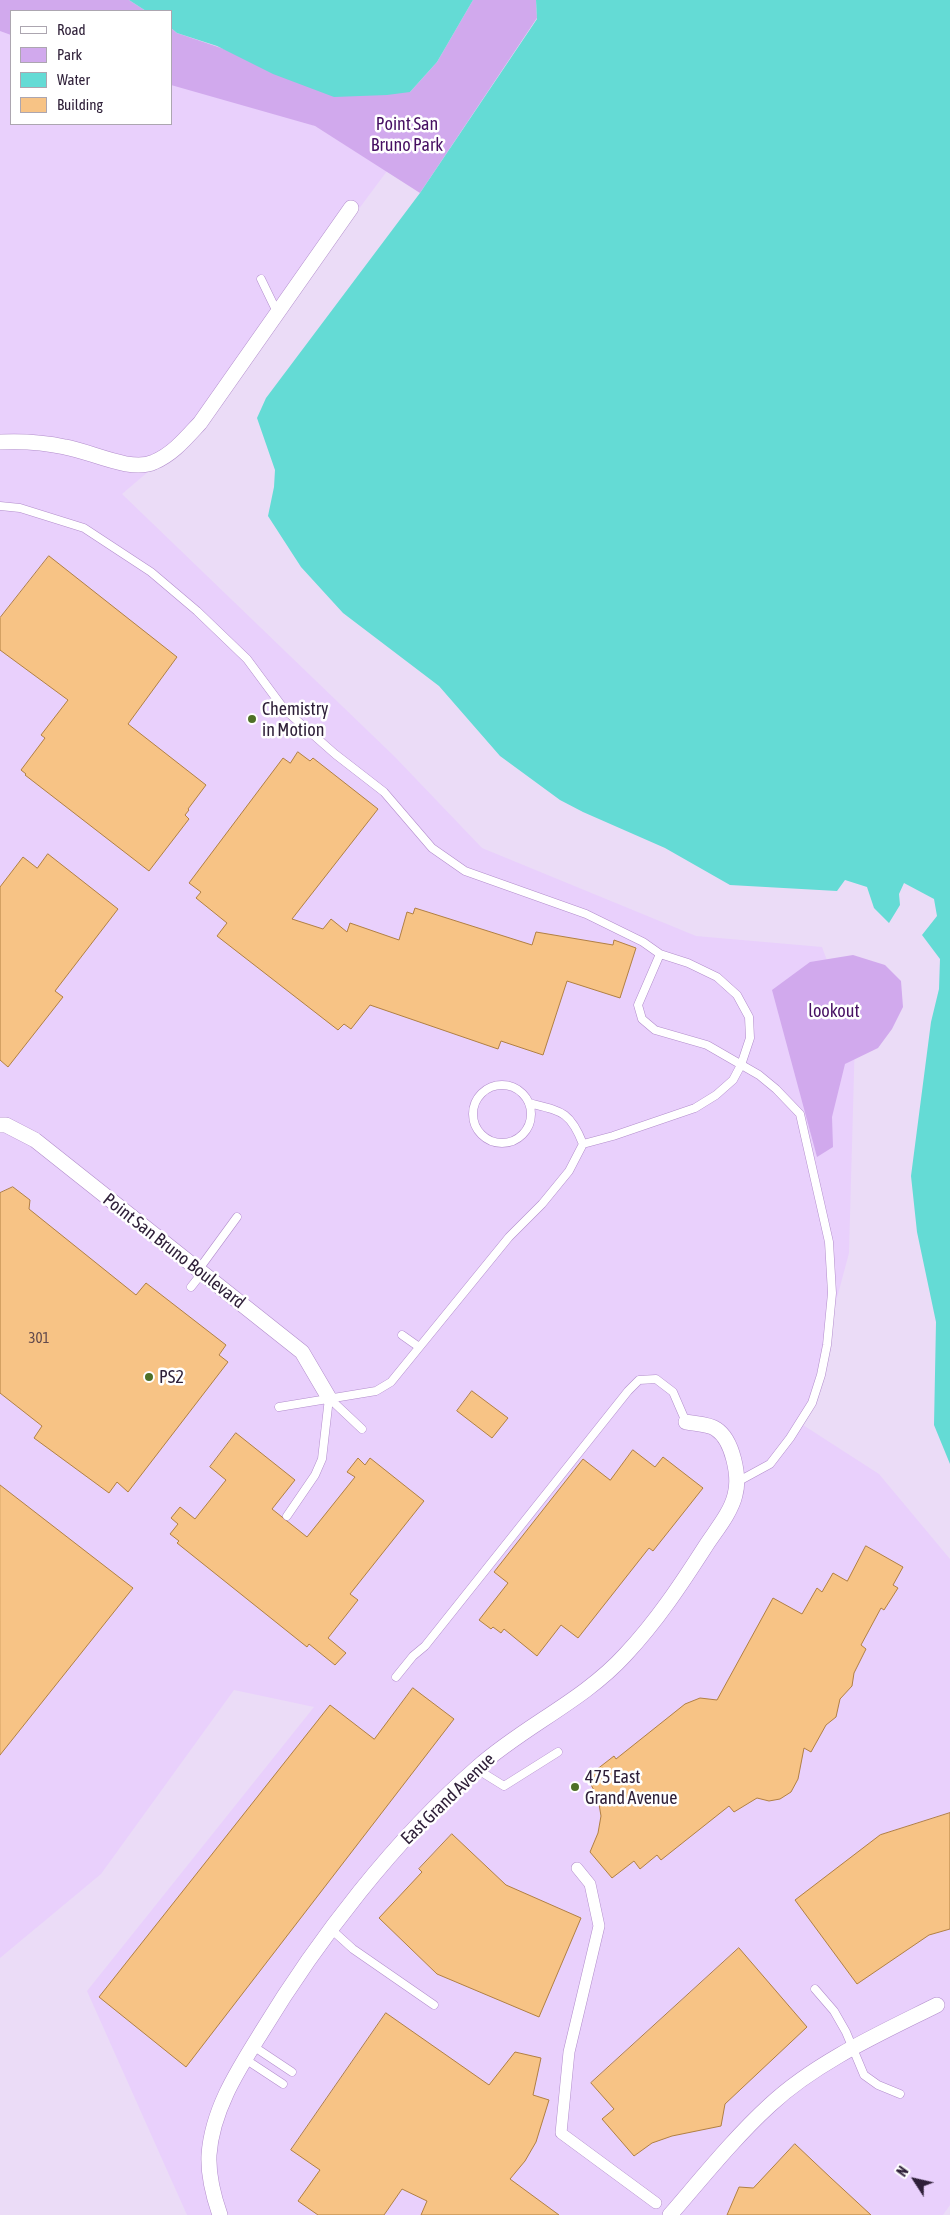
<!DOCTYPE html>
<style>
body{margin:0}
#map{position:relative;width:950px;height:2215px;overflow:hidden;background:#ebdcf7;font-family:"Asap Condensed",sans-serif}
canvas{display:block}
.legend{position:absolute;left:10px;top:10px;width:162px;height:115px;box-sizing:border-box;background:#fff;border:1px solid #aca6b0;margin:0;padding:6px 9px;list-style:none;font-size:15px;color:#2f2039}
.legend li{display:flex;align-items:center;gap:10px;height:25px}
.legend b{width:25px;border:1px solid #aca6b0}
.north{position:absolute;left:890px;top:2155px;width:50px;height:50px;-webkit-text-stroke:4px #fff;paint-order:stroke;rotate:305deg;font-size:14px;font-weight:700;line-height:20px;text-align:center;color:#2f2039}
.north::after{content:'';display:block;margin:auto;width:18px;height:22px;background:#2f2039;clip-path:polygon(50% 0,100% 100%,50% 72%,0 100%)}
</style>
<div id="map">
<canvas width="950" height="2215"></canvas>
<ul class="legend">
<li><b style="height:6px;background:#fff"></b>Road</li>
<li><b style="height:14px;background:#d1a9ed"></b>Park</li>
<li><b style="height:14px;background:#64dbd5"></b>Water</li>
<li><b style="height:14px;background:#f7c385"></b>Building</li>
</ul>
<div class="north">N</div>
</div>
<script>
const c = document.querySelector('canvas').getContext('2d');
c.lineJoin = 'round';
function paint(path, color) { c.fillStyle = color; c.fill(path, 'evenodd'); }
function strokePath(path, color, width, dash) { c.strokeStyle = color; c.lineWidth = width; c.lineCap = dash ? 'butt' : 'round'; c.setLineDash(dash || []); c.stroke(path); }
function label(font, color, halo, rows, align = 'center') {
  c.font = font + ' "Asap Condensed",sans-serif'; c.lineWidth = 5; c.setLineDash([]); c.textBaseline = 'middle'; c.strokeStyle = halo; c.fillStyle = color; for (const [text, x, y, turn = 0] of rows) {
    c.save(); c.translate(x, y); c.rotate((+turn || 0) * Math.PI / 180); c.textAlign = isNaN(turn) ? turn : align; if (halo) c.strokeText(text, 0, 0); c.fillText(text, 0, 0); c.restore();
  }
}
const built = new Path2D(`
 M 0,14 L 11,14 L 11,124 L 171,124 L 171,72 L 315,126 L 387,171 L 200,423 L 176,448 L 122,494 L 395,757 L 482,848 L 696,936 L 822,947 L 855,1036 L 849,1253 L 803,1425 L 879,1474 L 950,1559 L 950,2205 L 943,2215 L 187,2215 L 87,1991 L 314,1707 L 234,1690 L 101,1874 L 0,1958 Z`);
const green = new Path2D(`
 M 0,0 L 129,0 L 146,11 L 11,11 L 11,35 L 0,31 Z
 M 473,0 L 536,0 L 537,18 L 420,193 L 315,126 L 171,85 L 171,28 L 177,33 L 224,49 L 410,92 L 437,62 Z
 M 853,955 L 885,965 L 901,981 L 903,1007 L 892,1029 L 878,1048 L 845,1064 L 832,1117 L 833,1147 L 817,1157 L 772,990 L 810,962 Z`);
const water = new Path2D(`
 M 129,0 L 473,0 L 437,62 L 410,92 L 387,95 L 334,97 L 273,74 L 217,46 L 177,33 L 171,28 L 171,11 L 146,11 Z
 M 536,0 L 950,0 L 950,1464 L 934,1425 L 936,1322 L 917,1232 L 911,1176 L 931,1022 L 939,989 L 940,959 L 922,935 L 937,916 L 934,899 L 904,883 L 899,894 L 900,905 L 889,923 L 874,908 L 867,887 L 845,880 L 837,891 L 730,885 L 665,848 L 583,812 L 560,800 L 500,756 L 439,686 L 343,613 L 301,567 L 268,516 L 274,487 L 275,470 L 257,418 L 266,398 L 420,193 L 537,19 Z`);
const building = new Path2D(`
 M 49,556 L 177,657 L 128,724 L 206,785 L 188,809 L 189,810 L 185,815 L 189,819 L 149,871 L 25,775 L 26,774 L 21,770 L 45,738 L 41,735 L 68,700 L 0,650 L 0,618 Z
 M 298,752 L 310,761 L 313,758 L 378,809 L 292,919 L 323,929 L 331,919 L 347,932 L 350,923 L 399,940 L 407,912 L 413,914 L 415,908 L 532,945 L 536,932 L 613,945 L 614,940 L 636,948 L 620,998 L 567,981 L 543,1055 L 501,1041 L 498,1049 L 370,1005 L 351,1029 L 344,1024 L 338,1030 L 217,936 L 227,923 L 196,898 L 201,892 L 189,883 L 283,758 L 290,763 Z
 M 48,854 L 118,909 L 55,991 L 63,997 L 8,1067 L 0,1060 L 0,887 L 23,857 L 37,868 Z
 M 13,1187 L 30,1200 L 29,1209 L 136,1295 L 146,1283 L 226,1345 L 219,1355 L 228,1362 L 128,1492 L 117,1482 L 109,1493 L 34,1438 L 42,1426 L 0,1393 L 0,1193 Z
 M 472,1391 L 508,1418 L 492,1438 L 457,1411 Z
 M 236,1433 L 295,1480 L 272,1509 L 307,1537 L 355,1477 L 347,1472 L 358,1458 L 365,1465 L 370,1458 L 424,1501 L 350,1594 L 358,1600 L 328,1638 L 346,1653 L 335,1665 L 309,1644 L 307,1647 L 177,1543 L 179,1541 L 170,1534 L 178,1524 L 171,1518 L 180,1507 L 195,1519 L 226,1480 L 210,1467 Z
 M 633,1450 L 655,1467 L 663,1457 L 703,1488 L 653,1551 L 649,1548 L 578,1638 L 561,1625 L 537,1656 L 504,1629 L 501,1633 L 493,1627 L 491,1629 L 479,1620 L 508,1583 L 494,1572 L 583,1459 L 610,1480 Z
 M 0,1485 L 133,1588 L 0,1755 Z
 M 866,1546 L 903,1567 L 893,1585 L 898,1588 L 884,1610 L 881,1608 L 861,1645 L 866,1649 L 854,1673 L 852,1686 L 840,1699 L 836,1717 L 826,1725 L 811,1752 L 804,1748 L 798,1779 L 791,1792 L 780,1799 L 769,1801 L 757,1798 L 734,1812 L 729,1806 L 661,1860 L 657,1855 L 640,1869 L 634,1861 L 612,1878 L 590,1852 L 598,1833 L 601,1816 L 598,1798 L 587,1777 L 614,1756 L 616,1759 L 685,1704 L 700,1698 L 717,1700 L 773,1598 L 802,1614 L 817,1588 L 822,1592 L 833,1573 L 847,1581 Z
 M 413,1688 L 454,1719 L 186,2067 L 99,1997 L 330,1705 L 374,1739 Z
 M 950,1813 L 950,1929 L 929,1935 L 857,1984 L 795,1900 L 880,1835 Z
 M 452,1834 L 506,1885 L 581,1918 L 539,2017 L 437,1974 L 379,1918 L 422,1872 L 419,1869 Z
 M 739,1948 L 807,2027 L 725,2104 L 721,2126 L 672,2136 L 652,2143 L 634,2156 L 602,2119 L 614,2109 L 591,2083 Z
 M 386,2013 L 489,2085 L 515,2052 L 541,2058 L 533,2095 L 549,2100 L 536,2142 L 525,2161 L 510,2179 L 559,2215 L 421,2215 L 427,2201 L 402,2189 L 384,2215 L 318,2215 L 298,2201 L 320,2170 L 291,2150 Z
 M 795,2144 L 831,2178 L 871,2215 L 727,2215 L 739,2187 L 753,2188 Z`);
const service = new Path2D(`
 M 261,279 L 277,312
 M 0,506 L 20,508 L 84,528 L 151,572 L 197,611 L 247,659 L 284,709 L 335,754 L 384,792 L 432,848 L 465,871 L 586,914 L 643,942 L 660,954 L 688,963 L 717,977 L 737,995 L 749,1017 L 750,1038 L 741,1065 L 733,1080 L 716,1095 L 695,1108 L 613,1136 L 583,1144 L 569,1171 L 542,1204 L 509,1237 L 391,1382 L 376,1391 L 279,1407
 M 660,954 L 638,1005 L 642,1019 L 655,1030 L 707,1045 L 759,1075 L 776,1089 L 800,1114 L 829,1242 L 832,1293 L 827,1345 L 821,1375 L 812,1403 L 790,1438 L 770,1464 L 737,1482
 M473 1114a29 29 0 1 1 58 0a29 29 0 1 1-58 0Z
 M 529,1103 C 561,1111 570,1111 583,1144
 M 199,1269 L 237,1217
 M 191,1287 L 202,1273
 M 402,1335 L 419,1347
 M 329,1398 L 362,1429
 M 287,1516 L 315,1475 L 322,1459 L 329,1398
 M 396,1677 L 413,1656 L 425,1646 L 628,1391 L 639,1380 L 656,1379 L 673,1392 L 686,1422
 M 475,1768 L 504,1786 L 558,1752
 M 332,1930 L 353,1949 L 434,2005
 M 815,1989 L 834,2011 L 846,2032 L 864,2075 L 878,2085 L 900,2094
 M 253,2046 L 292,2072
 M 245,2059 L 283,2084`);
const pedestrian = new Path2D(`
 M 577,1868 L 590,1884 L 599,1926 L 569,2052 L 561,2133 L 656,2203`);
const minor = new Path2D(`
 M 0,442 C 22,441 43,442 65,447 C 90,451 131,473 154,462 C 173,454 186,438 200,423 L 351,208
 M 0,1125 L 6,1125 L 35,1140 L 302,1352 L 329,1398
 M 220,2215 C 213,2195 208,2176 209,2155 C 212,2110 238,2070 261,2033 C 318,1939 395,1839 478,1767 C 524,1726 583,1701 625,1655 C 657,1621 682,1583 707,1544 C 717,1529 731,1512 735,1495 C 740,1477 733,1440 716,1429 C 709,1424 696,1424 686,1422
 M 670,2215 C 702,2178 734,2138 770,2105 C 816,2062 881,2033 937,2005`);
const markers = [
 [252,719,5,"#4e7027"],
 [149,1377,5,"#4e7027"],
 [575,1787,5,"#4e7027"]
];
const numberNames = [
 ["301",39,1338]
];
const parkNames = [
 ["Point San",407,124],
 ["Bruno Park",407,145],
 ["lookout",834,1011]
];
const poiNames = [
 ["Chemistry",262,709],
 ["in Motion",262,730],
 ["PS2",159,1377],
 ["475 East",585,1777],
 ["Grand Avenue",585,1798]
];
const streetNames = [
 ["Point San Bruno Boulevard",174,1251,38],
 ["East Grand Avenue",448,1799,-44]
];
paint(built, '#e9d0fc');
paint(green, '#d1a9ed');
paint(water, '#64dbd5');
paint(building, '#f7c385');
strokePath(building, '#b18043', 1);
strokePath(service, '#b28dcc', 9);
strokePath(pedestrian, '#b28dcc', 12);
strokePath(minor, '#b28dcc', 16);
strokePath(service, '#fff', 8);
strokePath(pedestrian, '#fff', 11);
strokePath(minor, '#fff', 15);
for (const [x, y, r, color] of markers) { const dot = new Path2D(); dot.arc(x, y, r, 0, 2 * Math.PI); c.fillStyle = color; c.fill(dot); strokePath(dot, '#fff', 2); }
label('15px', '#61494c', null, numberNames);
label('18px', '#471063', '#fff', parkNames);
label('18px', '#2f2039', '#fff', poiNames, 'left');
label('18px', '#2f2039', '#fff', streetNames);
</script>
